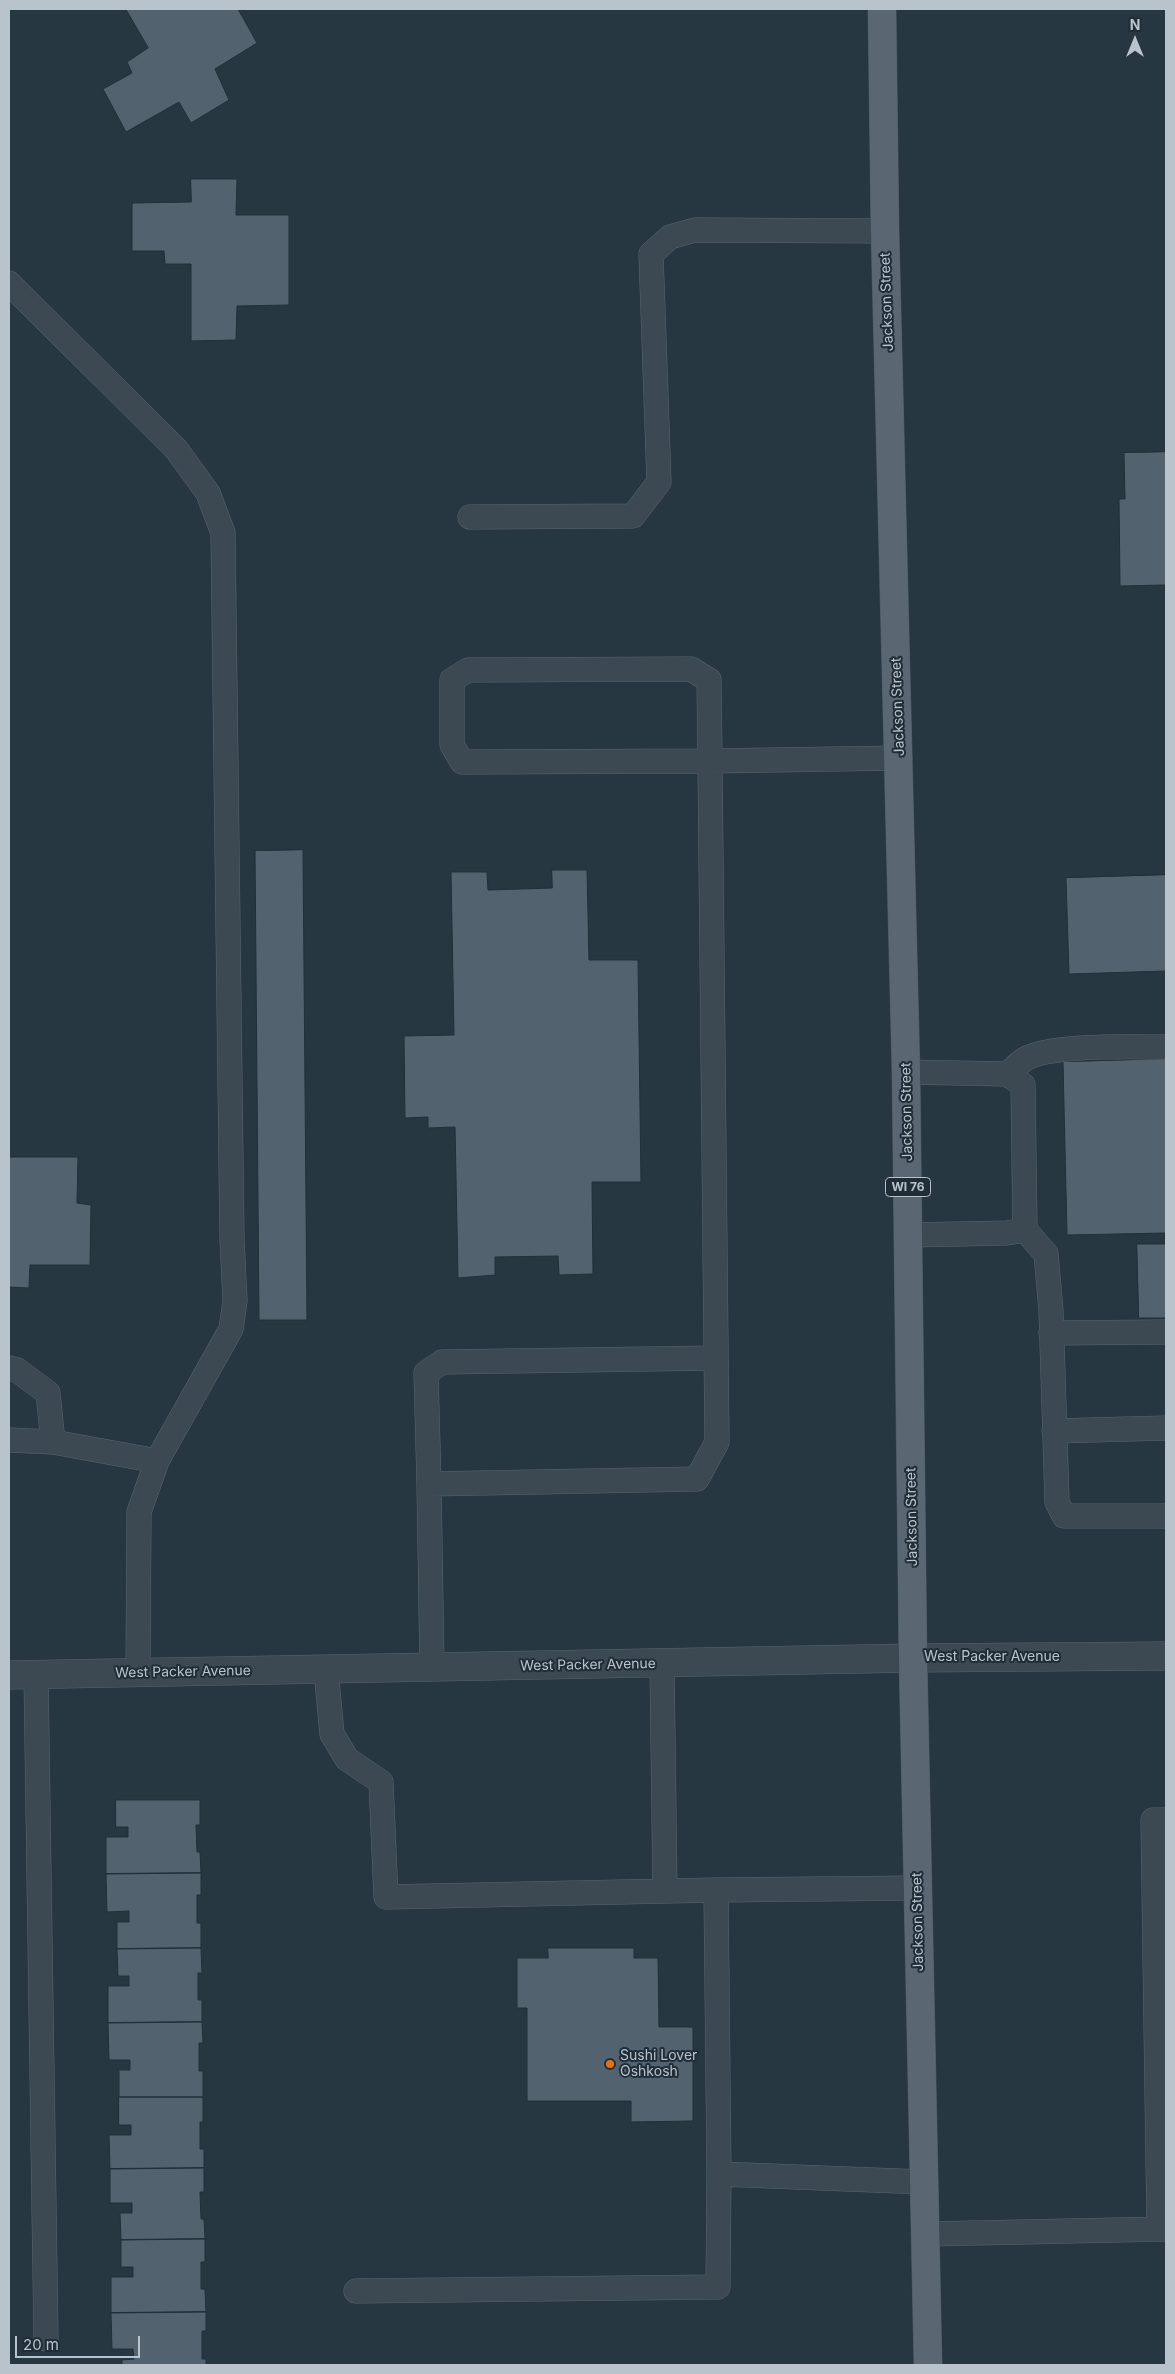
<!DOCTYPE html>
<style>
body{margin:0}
#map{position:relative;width:1175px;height:2374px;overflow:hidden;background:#273742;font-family:Inter,sans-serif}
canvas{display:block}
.frame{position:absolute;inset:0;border:10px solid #b9c3cc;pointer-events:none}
.north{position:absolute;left:1110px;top:15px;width:50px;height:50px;-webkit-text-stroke:4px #202d37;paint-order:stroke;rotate:0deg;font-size:14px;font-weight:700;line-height:20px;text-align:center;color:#b9c3cc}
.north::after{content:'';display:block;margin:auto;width:18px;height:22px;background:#b9c3cc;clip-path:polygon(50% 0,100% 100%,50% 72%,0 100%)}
.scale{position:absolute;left:15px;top:2336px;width:125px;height:22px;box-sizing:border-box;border:2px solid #b9c3cc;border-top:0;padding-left:6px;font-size:15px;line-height:18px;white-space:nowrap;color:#b9c3cc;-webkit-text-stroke:4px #202d37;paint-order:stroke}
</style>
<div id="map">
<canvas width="1175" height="2374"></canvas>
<div class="frame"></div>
<div class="north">N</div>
<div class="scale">20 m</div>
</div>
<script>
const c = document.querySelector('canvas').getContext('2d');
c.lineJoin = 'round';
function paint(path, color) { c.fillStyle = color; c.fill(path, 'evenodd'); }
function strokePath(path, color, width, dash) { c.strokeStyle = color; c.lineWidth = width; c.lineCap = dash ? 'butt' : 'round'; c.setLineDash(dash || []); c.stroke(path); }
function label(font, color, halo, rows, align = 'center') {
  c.font = font + ' Inter,sans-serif'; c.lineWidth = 4; c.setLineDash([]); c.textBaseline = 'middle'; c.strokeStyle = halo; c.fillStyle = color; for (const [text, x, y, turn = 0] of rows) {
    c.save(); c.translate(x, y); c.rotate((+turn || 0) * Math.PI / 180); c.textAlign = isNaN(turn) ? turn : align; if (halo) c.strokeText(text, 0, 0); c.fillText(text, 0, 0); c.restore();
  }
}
const building = new Path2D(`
 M 126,9 L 238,9 L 257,43 L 215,69 L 229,100 L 191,123 L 179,102 L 126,132 L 103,89 L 132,73 L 127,62 L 148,48 Z
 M 191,179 L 237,179 L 236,215 L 289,215 L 289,305 L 237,306 L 236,340 L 191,341 L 191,264 L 165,264 L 164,251 L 132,251 L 132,203 L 191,202 Z
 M 1166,452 L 1166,585 L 1120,586 L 1119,499 L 1125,499 L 1124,453 Z
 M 303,850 L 307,1320 L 259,1320 L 255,851 Z
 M 552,870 L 587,870 L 589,960 L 638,960 L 641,1182 L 592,1182 L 593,1274 L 559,1275 L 558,1256 L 495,1257 L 495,1275 L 458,1278 L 455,1127 L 428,1128 L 428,1117 L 405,1118 L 404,1036 L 454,1035 L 451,872 L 487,872 L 488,890 L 552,888 Z
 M 1166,875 L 1166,971 L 1069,974 L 1066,878 Z
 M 1166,1059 L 1166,1233 L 1067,1235 L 1063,1062 Z
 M 9,1157 L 78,1157 L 77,1203 L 91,1205 L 90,1265 L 30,1265 L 29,1288 L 9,1287 Z
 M 1137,1244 L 1166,1244 L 1166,1318 L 1139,1318 Z
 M 116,1800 L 200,1800 L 200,1825 L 196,1825 L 197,1852 L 200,1852 L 201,1873 L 106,1874 L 106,1837 L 128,1837 L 128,1827 L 116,1827 Z
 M 201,1873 L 201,1895 L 197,1895 L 197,1923 L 201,1923 L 201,1948 L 117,1949 L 117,1922 L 129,1922 L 129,1911 L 107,1912 L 106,1874 Z
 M 201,1948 L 202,1973 L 198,1973 L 198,2000 L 202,2000 L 202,2022 L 108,2023 L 108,1986 L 129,1986 L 129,1976 L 118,1976 L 117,1949 Z
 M 548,1948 L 634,1948 L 634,1958 L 658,1958 L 659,2027 L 693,2027 L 693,2121 L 631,2122 L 631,2101 L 527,2101 L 527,2008 L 517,2008 L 517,1958 L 548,1958 Z
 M 202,2022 L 203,2043 L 199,2043 L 199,2071 L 203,2071 L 203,2097 L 119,2097 L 119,2070 L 130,2070 L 130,2060 L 109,2060 L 108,2023 Z
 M 119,2097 L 203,2097 L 203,2122 L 200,2122 L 200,2149 L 204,2149 L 204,2168 L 110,2169 L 109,2135 L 131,2135 L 131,2125 L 119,2125 Z
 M 204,2168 L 204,2192 L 200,2192 L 201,2219 L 204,2219 L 205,2239 L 121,2240 L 120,2213 L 132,2213 L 132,2203 L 110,2203 L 110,2169 Z
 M 205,2239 L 205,2262 L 201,2262 L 201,2289 L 205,2289 L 206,2312 L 111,2313 L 111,2277 L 133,2277 L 133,2267 L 121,2267 L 121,2240 Z
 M 206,2312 L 206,2331 L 202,2331 L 202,2359 L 206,2359 L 206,2365 L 122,2365 L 122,2360 L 134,2359 L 133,2349 L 112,2349 L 111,2313 Z`);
const service = new Path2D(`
 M 9,283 L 176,449 L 208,493 L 223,533 L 232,1239 L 235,1301 L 231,1329 L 157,1461 L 139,1512 L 138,1674
 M 470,517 L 633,516 L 659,482 L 651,254 L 670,237 L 695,230 L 885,231
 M 906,1072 L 1007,1074 L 1023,1085 L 1025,1230 L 1046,1254 L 1051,1311 L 1057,1502 L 1064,1516 L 1166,1516
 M 1007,1074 C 1013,1069 1019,1063 1025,1059 C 1051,1044 1134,1047 1166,1047
 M 909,1235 L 1007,1233 L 1025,1230
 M 1051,1333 L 1166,1332
 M 9,1368 L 17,1370 L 48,1393 L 53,1442
 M 1054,1431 L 1166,1428
 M 9,1440 L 53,1442 L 157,1461
 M 429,1484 L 426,1373 L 442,1362 L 716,1358
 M 662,1664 L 665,1891
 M 432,1668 L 429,1484 L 697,1479 L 717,1442 L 710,761 L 709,680 L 691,669 L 468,670 L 452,680 L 452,745 L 462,762 L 710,761 L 900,758
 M 326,1670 L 332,1734 L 347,1759 L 381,1782 L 386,1897 L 716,1890 L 918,1888
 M 36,1674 L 46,2339
 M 716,1890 L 719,2174 L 924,2182
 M 1159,2229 L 1153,1820 L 1166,1820
 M 926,2234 L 1166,2229
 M 356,2291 L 718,2287 L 719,2174`);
const minor = new Path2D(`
 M 9,1675 L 913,1658 L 1166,1656`);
const primary = new Path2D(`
 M 882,9 L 885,231 L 906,1072 L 913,1658 L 928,2365`);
const markers = [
 [610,2064,5,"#e8710a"]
];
const shields = [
 [908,1187,45]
];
const shieldNames = [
 ["WI 76",908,1187]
];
const streetNames = [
 ["Jackson Street",887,302,-92],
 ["Jackson Street",898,707,-92],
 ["Jackson Street",907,1112,-91],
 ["Jackson Street",912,1517,-91],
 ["West Packer Avenue",992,1657],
 ["West Packer Avenue",588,1665,-1],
 ["West Packer Avenue",183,1672,-1],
 ["Jackson Street",918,1922,-91]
];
const poiNames = [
 ["Sushi Lover",620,2056],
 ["Oshkosh",620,2072]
];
paint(building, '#52626f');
strokePath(building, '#222f39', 1);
strokePath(service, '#5a666f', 25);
strokePath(minor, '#5a666f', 29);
strokePath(primary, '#48545e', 29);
strokePath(service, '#3c4852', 24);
strokePath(minor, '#3c4852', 28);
strokePath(primary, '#5a6772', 28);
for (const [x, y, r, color] of markers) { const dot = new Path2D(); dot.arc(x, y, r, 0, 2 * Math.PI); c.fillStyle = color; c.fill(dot); strokePath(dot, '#202d37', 2); }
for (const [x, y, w] of shields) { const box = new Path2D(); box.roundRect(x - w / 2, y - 9.5, w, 19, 4); c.fillStyle = '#202d37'; c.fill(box); strokePath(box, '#b9c3cc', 1); }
label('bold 12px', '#b9c3cc', null, shieldNames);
label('14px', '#b9c3cc', '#202d37', streetNames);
label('14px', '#b9c3cc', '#202d37', poiNames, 'left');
</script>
